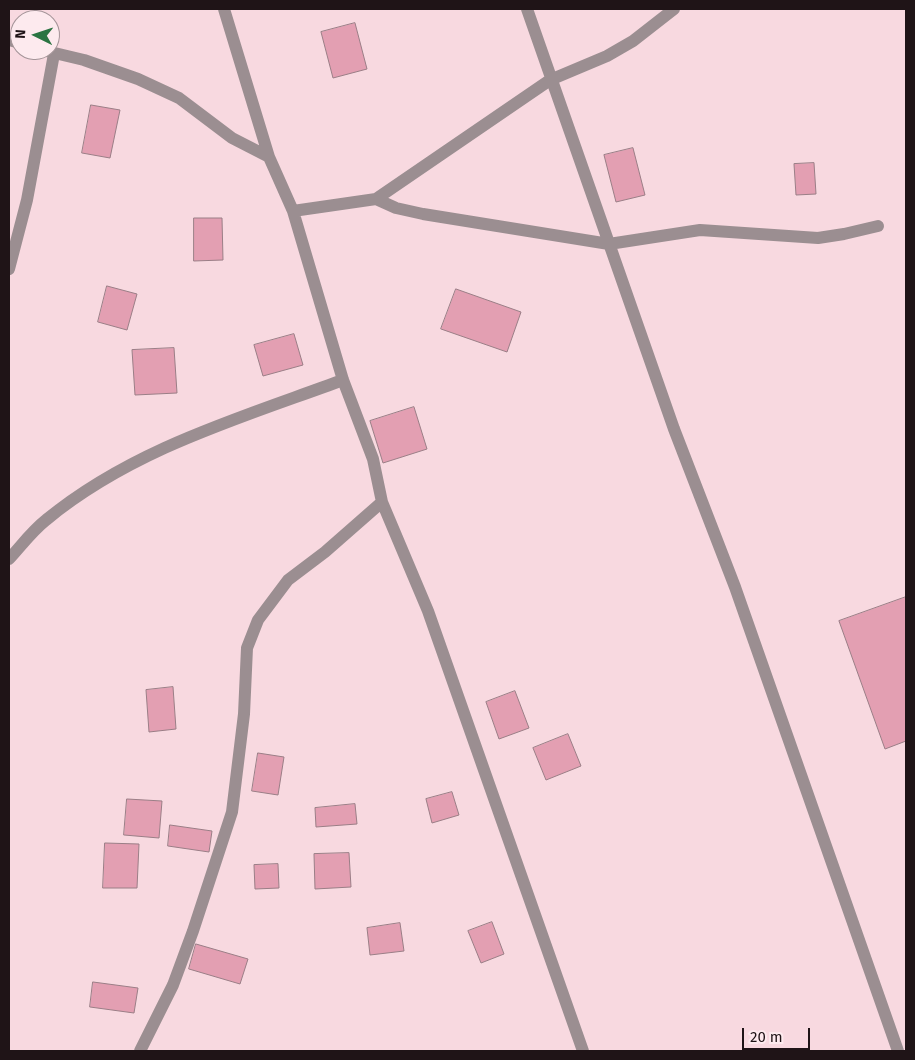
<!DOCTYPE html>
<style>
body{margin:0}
#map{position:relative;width:915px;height:1060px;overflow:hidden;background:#f8d9e0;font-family:"Fira Sans",sans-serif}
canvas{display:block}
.frame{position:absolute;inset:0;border:10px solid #1f1417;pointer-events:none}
.north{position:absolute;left:10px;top:10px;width:50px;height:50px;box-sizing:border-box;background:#fdeaee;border:1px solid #a49498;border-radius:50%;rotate:274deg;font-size:14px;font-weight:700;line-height:20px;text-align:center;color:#1f1417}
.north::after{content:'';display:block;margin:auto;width:18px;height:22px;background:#2b7442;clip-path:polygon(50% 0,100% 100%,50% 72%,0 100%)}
.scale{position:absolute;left:742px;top:1028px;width:68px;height:22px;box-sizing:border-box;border:2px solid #1f1417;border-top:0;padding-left:6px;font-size:15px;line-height:18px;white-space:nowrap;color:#1f1417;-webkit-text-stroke:4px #fdeaee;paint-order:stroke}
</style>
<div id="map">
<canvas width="915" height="1060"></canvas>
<div class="frame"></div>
<div class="north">N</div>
<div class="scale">20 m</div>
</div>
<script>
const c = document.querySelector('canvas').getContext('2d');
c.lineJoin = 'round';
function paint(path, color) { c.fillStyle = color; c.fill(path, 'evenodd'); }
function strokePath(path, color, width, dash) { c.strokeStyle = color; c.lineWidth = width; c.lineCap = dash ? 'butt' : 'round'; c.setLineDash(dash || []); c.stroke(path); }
const building = new Path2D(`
 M 355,23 L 367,69 L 333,78 L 321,32 Z
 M 91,105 L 120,110 L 110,158 L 82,153 Z
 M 633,148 L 645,195 L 616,202 L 604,155 Z
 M 814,163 L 816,194 L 796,195 L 794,164 Z
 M 194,218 L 222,218 L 223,260 L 194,261 Z
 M 107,286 L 137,294 L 127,330 L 98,322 Z
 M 456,289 L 521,312 L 507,352 L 441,329 Z
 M 294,334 L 303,365 L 263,376 L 254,345 Z
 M 174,348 L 177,393 L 135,395 L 132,350 Z
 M 414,407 L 427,449 L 383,463 L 370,421 Z
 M 906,597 L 906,741 L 885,749 L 839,621 Z
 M 173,687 L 176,729 L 149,732 L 146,690 Z
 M 515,691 L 529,728 L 499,739 L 486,702 Z
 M 568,734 L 581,766 L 546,780 L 533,748 Z
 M 258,753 L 284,757 L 278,795 L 252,791 Z
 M 452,792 L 459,815 L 432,823 L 426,799 Z
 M 127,799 L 162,801 L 159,838 L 124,835 Z
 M 355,804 L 357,824 L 316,827 L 315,808 Z
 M 170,825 L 212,831 L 209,852 L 168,846 Z
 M 105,843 L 139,844 L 137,888 L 103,888 Z
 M 349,853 L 351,887 L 315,889 L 314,854 Z
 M 278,864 L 279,888 L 255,889 L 254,865 Z
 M 492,922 L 504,954 L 481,963 L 468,931 Z
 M 400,923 L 404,951 L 370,955 L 367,928 Z
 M 196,944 L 248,959 L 240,984 L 189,969 Z
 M 93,982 L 138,988 L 134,1013 L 90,1007 Z`);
const street = new Path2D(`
 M 224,9 L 269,157 L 293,211 L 343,380 L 373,459 L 382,502 L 428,611 L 583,1051
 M 527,9 L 674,429 L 735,587 L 898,1051
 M 9,40 L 20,43
 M 42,50 L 84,60 L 138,79 L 179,98 L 232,138 L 269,157
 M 376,199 L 396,208 L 423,214 L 609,244 L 700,230 L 818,238 L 844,234 L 878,226
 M 293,211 L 376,199 L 550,80 L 607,56 L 633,41 L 674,9
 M 9,269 L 27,200 L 54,54
 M 9,559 C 21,546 32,531 46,520 C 132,449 240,418 343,380
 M 140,1051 L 173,985 L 193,931 L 232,812 L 244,714 L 247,648 L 258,620 L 288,580 L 325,552 L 382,502`);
paint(building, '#e39fb2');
strokePath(building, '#9a7e86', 1);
strokePath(street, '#9b8e91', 12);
</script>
